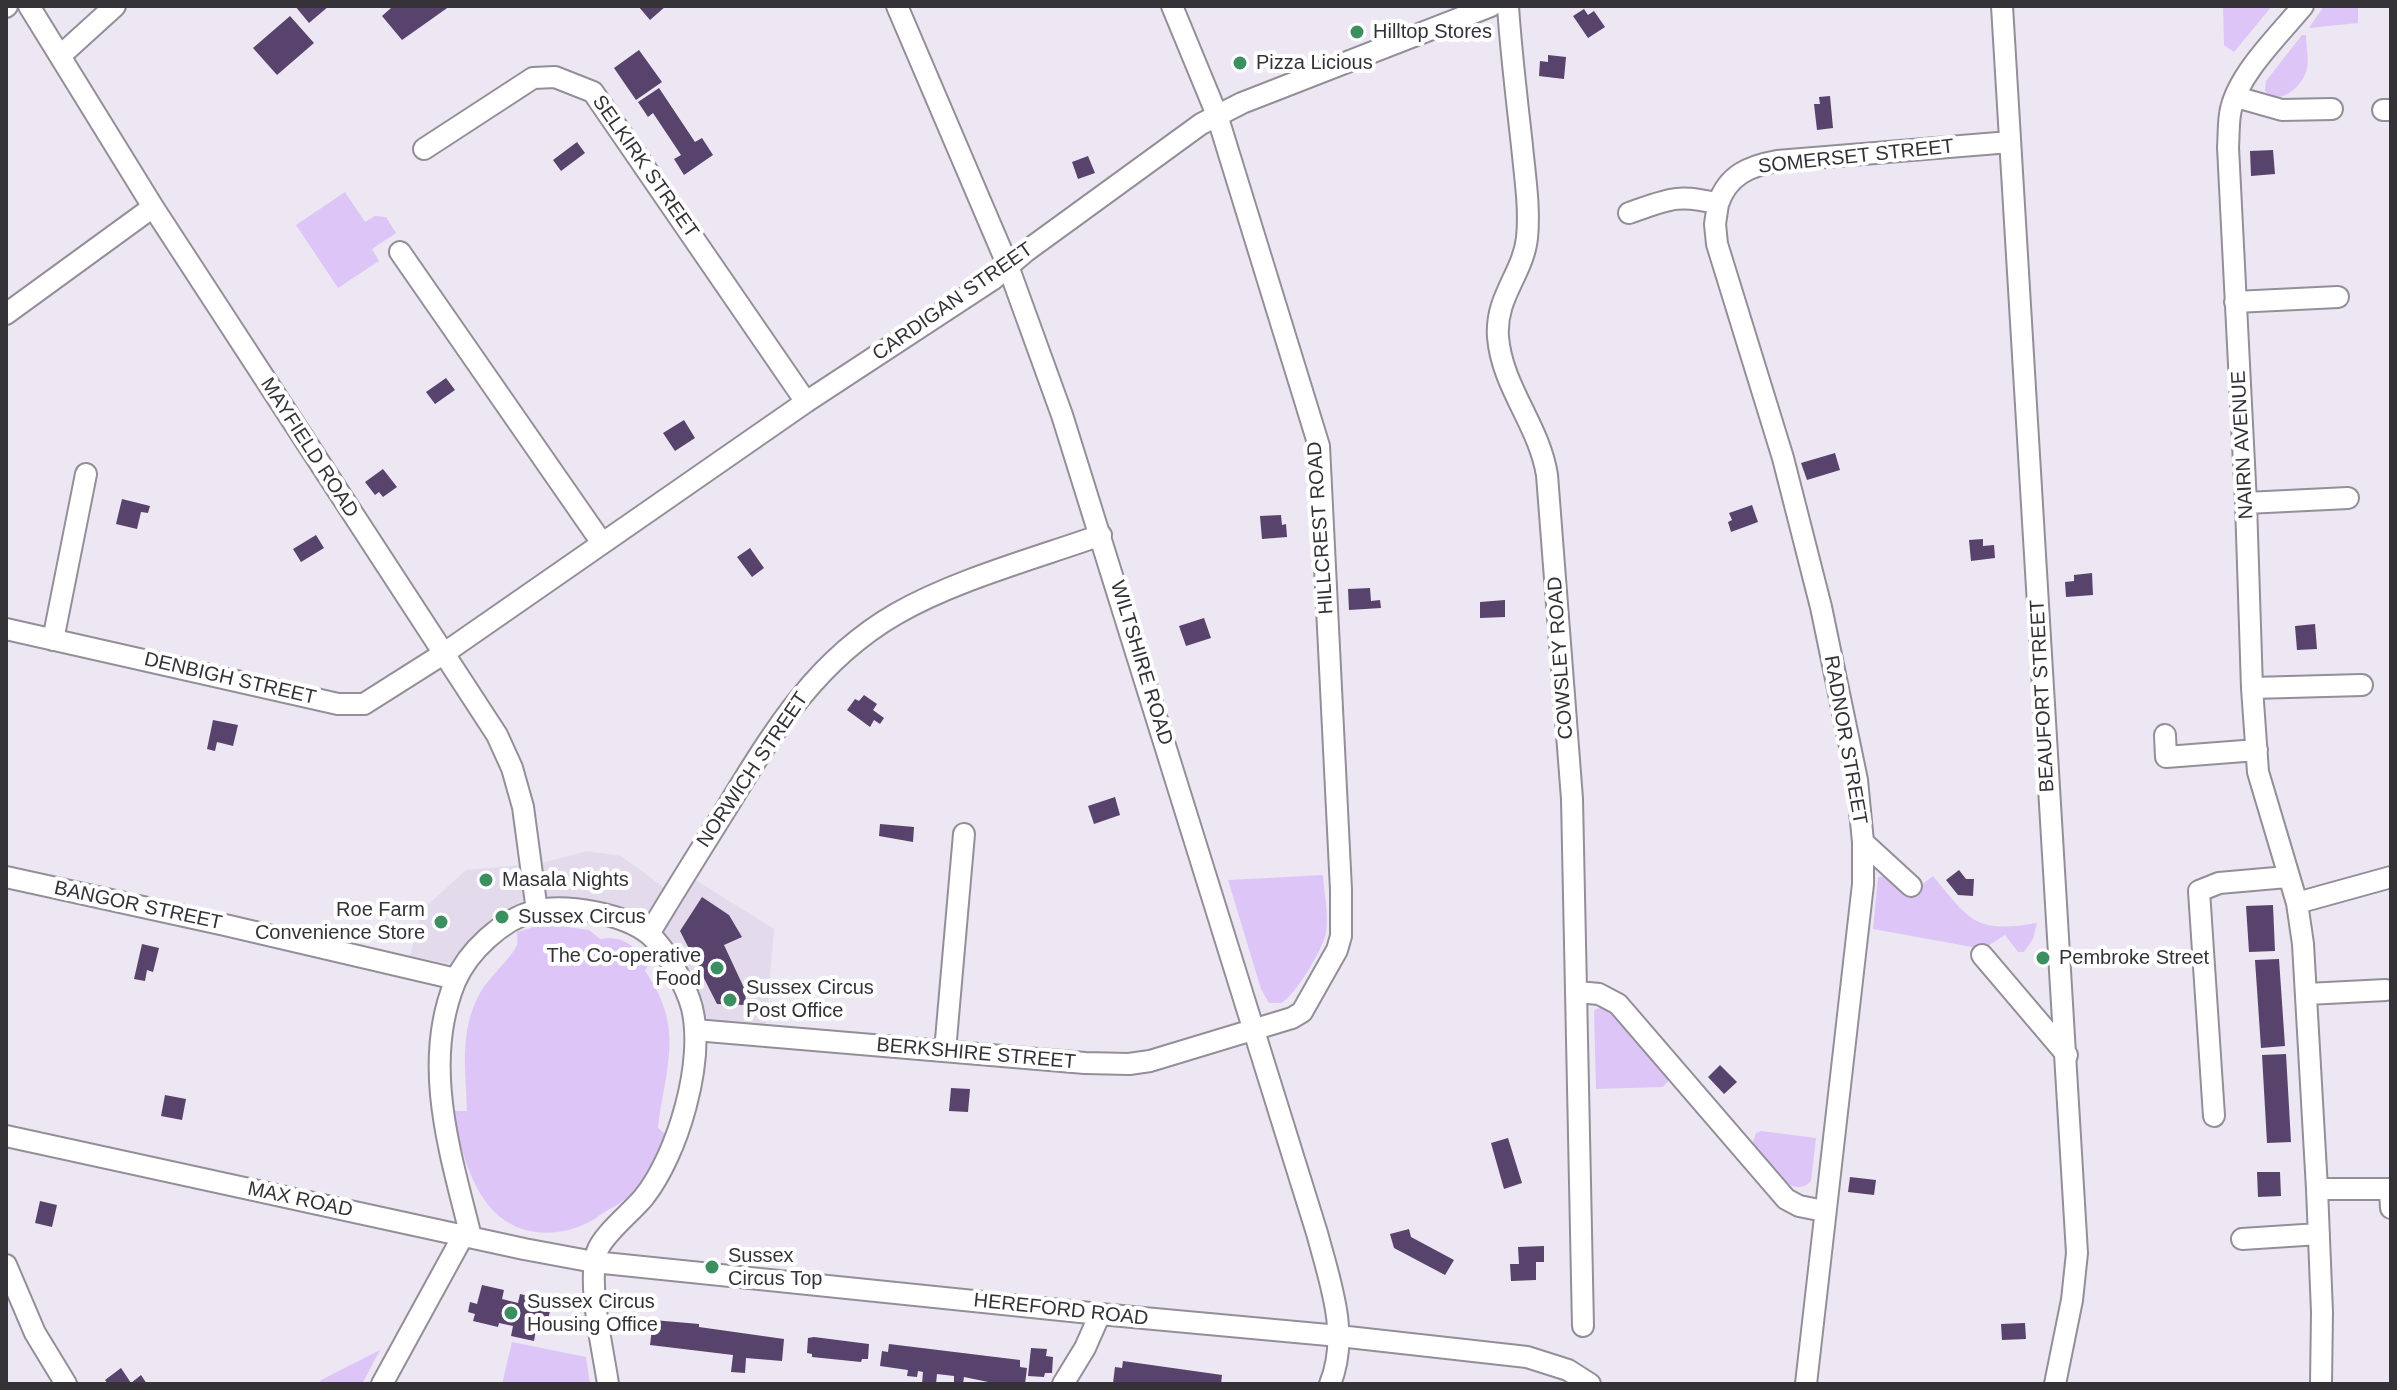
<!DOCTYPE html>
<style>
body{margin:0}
#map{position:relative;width:2397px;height:1390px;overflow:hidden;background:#ece7f2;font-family:Helvetica,sans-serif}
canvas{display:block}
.frame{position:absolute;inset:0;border:8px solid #343236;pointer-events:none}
</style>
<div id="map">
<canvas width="2397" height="1390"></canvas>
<div class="frame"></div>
</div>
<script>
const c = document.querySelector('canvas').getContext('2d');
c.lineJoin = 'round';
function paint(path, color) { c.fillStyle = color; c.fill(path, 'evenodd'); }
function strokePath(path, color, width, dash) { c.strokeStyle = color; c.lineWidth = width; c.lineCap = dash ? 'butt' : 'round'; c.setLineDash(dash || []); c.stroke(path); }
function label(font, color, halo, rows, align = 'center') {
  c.font = font + ' Helvetica,sans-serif'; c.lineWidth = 8; c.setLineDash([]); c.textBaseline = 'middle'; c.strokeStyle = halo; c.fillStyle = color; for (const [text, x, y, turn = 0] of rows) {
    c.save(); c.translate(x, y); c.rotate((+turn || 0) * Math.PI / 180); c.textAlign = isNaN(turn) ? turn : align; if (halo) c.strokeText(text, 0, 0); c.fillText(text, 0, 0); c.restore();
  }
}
const built = new Path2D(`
 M 587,851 L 621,856 L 666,889 L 694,879 L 774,929 L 766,1024 L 708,1024 L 677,953 L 639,916 L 561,897 L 524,900 L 490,922 L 451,964 L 410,956 L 422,910 L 466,870 L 542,863 Z`);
const green = new Path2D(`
 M 2223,6 L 2272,6 L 2234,52 L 2224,45 Z
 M 2324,6 L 2358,6 L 2358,23 L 2309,28 Z
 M 2302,35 L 2306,35 C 2306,45 2309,60 2307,69 C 2303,84 2288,98 2273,98 L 2265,91 L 2266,81 Z
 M 345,192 L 365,222 L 375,216 L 386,217 L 396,233 L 372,249 L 379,261 L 338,288 L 296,225 Z
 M 1323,875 C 1324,893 1329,915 1326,933 C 1323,949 1295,996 1281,1003 L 1269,1003 L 1261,989 L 1228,880 Z
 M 1887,876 L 1906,897 L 1933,876 C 1970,920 1974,934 2037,923 L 2033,939 L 2024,952 L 2018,952 L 2005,935 L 1983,949 L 1873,929 L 1878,877 Z
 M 544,924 L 589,930 L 600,939 C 623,935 635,946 649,964 L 645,971 C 685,1028 666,1065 658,1128 L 665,1134 C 660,1149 655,1165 645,1179 C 635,1193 623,1202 608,1210 C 600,1214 595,1220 587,1223 C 559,1237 524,1237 499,1216 C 469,1190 462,1148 452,1111 L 467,1111 C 466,1071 459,1032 479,995 C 487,979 512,957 517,945 C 518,941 517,937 517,932 Z
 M 1603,1007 L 1613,1011 L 1670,1079 L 1663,1087 L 1596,1089 L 1594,1010 Z
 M 1761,1131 L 1816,1138 L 1811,1181 C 1791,1203 1765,1160 1752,1145 L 1756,1133 Z
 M 512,1342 L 586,1357 L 590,1384 L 502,1384 Z
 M 380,1350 L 362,1384 L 319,1384 L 321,1380 Z`);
const building = new Path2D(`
 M 295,6 L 329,6 L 309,23 Z
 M 389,6 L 450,6 L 402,40 L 382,16 L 391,8 Z
 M 638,6 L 666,6 L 650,20 Z
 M 1584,9 L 1588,15 L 1594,11 L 1605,27 L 1588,38 L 1573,16 Z
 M 290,16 L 314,43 L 277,75 L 253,48 Z
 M 639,50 L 662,82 L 636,100 L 614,68 Z
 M 1548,55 L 1566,57 L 1564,79 L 1539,76 L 1540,61 L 1548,62 Z
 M 659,88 L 695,142 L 702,138 L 713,155 L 684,175 L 674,159 L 681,155 L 653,113 L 648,117 L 638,102 Z
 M 1830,96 L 1833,128 L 1817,130 L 1814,104 L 1820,104 L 1819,97 Z
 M 577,142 L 585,153 L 561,171 L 553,160 Z
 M 2273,150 L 2275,174 L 2251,176 L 2250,151 Z
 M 1088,156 L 1095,173 L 1078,179 L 1072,162 Z
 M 446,378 L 455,390 L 435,404 L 426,392 Z
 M 684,420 L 695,438 L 675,451 L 663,433 Z
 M 1835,453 L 1840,470 L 1807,480 L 1801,463 Z
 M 383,469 L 397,487 L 383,497 L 379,492 L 375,495 L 365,482 Z
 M 122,499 L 150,506 L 148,513 L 141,512 L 137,529 L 116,524 Z
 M 1752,505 L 1758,522 L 1731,532 L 1728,522 L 1732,520 L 1729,513 Z
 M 1281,515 L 1282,525 L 1286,524 L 1287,537 L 1262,539 L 1260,516 Z
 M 316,535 L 324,548 L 301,562 L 293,549 Z
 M 1983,539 L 1983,546 L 1994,545 L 1995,558 L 1971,561 L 1969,540 Z
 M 750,548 L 764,568 L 752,577 L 737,557 Z
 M 2092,573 L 2093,595 L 2066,597 L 2065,582 L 2074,581 L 2074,575 Z
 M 1370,588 L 1371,601 L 1380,600 L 1381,608 L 1349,610 L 1348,589 Z
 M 1505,600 L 1505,617 L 1480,618 L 1480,602 Z
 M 1204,618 L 1211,638 L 1186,646 L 1179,626 Z
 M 2315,624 L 2317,649 L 2297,650 L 2295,626 Z
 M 864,695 L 877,704 L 873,710 L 884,718 L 880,724 L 874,720 L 870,727 L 847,710 L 855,699 L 859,701 Z
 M 213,720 L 238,725 L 233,746 L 217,742 L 215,751 L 207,749 Z
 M 1115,797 L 1120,815 L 1094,824 L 1088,806 Z
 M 880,824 L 914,827 L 913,842 L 879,836 Z
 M 1959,870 L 1966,879 L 1974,879 L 1973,896 L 1958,895 L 1946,880 Z
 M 702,897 L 729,915 L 742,937 L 724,945 L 745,990 L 746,1005 L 717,1004 L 680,931 Z
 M 2273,905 L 2275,951 L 2249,952 L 2246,906 Z
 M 142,944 L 159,948 L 153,972 L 147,970 L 145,981 L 134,979 Z
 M 2279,959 L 2285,1046 L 2261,1048 L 2255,960 Z
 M 2286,1054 L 2291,1142 L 2267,1143 L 2262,1055 Z
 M 1720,1065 L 1737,1082 L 1724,1094 L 1708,1077 Z
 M 951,1088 L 970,1089 L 968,1112 L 949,1111 Z
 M 165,1095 L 186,1099 L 182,1120 L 161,1116 Z
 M 1508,1138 L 1522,1183 L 1504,1189 L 1491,1143 Z
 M 2257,1172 L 2280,1172 L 2281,1196 L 2258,1197 Z
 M 1850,1177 L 1876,1180 L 1874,1195 L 1848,1192 Z
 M 40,1201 L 57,1205 L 52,1227 L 35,1223 Z
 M 1409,1229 L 1411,1237 L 1454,1260 L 1445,1275 L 1394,1248 L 1390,1234 Z
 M 1544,1246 L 1544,1262 L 1536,1262 L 1536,1280 L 1511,1281 L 1510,1264 L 1519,1264 L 1518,1247 Z
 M 482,1285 L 504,1290 L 502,1299 L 518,1303 L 520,1294 L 540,1299 L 538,1309 L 550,1311 L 545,1332 L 536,1330 L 534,1341 L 511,1336 L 513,1326 L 499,1323 L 498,1327 L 473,1321 L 475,1314 L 468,1312 L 470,1302 L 477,1304 Z
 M 653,1320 L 699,1324 L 699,1327 L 784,1339 L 782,1361 L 746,1358 L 745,1373 L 731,1372 L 733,1355 L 650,1345 Z
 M 2025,1323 L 2026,1339 L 2002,1340 L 2001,1324 Z
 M 814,1337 L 869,1344 L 868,1359 L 862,1359 L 861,1362 L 812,1357 L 812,1354 L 807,1353 L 808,1338 Z
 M 889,1344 L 1020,1360 L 1020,1367 L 1027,1368 L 1025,1384 L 998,1384 L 964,1377 L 963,1384 L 954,1384 L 954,1376 L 937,1374 L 936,1384 L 922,1384 L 923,1372 L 918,1371 L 917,1377 L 907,1376 L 908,1370 L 880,1366 L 882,1351 L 888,1352 Z
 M 1031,1348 L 1047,1349 L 1046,1356 L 1053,1357 L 1052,1373 L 1045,1373 L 1044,1377 L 1028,1376 Z
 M 1123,1361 L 1222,1375 L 1221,1384 L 1113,1383 L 1115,1367 L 1122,1368 Z
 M 121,1368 L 131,1383 L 141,1375 L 147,1384 L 108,1384 L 105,1380 Z`);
const minor = new Path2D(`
 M 29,6 L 153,207 L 497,735 L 512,768 L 523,807 L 537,911
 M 897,6 L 1008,266 L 1062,415 L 1317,1233 C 1330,1282 1350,1335 1330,1384
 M 1508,6 C 1511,53 1517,100 1522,146 C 1525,177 1530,208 1527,238 C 1523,274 1495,297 1498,337 C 1502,387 1539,425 1547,475 L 1572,799 L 1583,1326
 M 2002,6 L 2077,1253 L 2072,1300 L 2055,1384
 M 2303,6 C 2280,34 2239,73 2231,109 C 2228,121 2229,135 2228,147 L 2246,503 L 2252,688 L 2258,772 L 2297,903 L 2303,944 L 2317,1189 L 2322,1312 L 2321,1384
 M 6,7 L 7,6
 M 60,56 L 115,6
 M 2236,97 L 2282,110 L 2332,109
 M 2383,110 L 2391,110
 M 424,149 L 533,78 L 555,77 L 593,92 L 806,402
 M 1718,204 L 1715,224 L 1717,244 L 1783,458 L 1821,607 L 1857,780 L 1863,842 L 1863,884 L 1806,1384
 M 1629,213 C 1667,200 1677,193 1718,204 C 1728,175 1749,166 1777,161 L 2010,142
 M 400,252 L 602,543
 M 2235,302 L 2338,297
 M 6,314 L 153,207
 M 2246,503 L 2348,498
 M 6,629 L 338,704 L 364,704 L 443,654 L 806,402 L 992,280 L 1025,252 L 1201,124 L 1242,103 L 1491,6
 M 53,640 L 86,474
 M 2252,688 L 2362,685
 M 2165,735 L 2166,757 L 2257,750
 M 1863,842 L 1911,886
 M 6,877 L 225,925 L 456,979
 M 2297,903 L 2391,877
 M 649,934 C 674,892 700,851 726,809 C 773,732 815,661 896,614 C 955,580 1036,558 1101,535
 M 1982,955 L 2067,1055
 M 1578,992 L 1599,994 L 1618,1004 L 1786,1199 L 1799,1206 L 1824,1211
 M 2307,994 L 2386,990
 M 695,1030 L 1085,1063 L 1129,1064 L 1150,1061 L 1292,1018 L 1302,1012 L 1337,950 L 1341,936 L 1341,890 L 1319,446 L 1217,115 L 1172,6
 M 945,1051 L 964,834
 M 2214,1116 L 2199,891 L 2219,883 L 2287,877
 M 6,1136 L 524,1249 L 594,1262 L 1100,1314 L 1339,1336 L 1527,1357 L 1568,1370 L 1590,1384
 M 2317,1189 L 2390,1189 L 2391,1208
 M 471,1237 C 451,1155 421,1065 455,982 C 468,951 502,920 534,911 C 565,903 626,914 650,935 C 666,949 687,988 692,1008 C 705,1062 678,1154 644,1197 C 632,1212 602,1235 597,1252 C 587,1284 603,1349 608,1384
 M 2242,1239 L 2319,1234
 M 6,1265 L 35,1333 L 66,1384
 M 382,1384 L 463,1236
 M 1063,1384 L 1085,1348 L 1100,1314`);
const markers = [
 [1357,32,8,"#3b8f61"],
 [1240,63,8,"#3b8f61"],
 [486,880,8,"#3b8f61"],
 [502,917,8,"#3b8f61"],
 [441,922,8,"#3b8f61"],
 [2043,958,8,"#3b8f61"],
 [717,968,8,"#3b8f61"],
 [730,1000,8,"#3b8f61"],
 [712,1267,8,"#3b8f61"],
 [511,1313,8,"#3b8f61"]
];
const poiNames = [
 ["Hilltop Stores",1373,32],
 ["Pizza Licious",1256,63],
 ["Masala Nights",502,880],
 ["Roe Farm",425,910,"right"],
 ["Convenience Store",425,933,"right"],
 ["Sussex Circus",518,917],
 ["The Co-operative",701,956,"right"],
 ["Food",701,979,"right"],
 ["Pembroke Street",2059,958],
 ["Sussex Circus",746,988],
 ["Post Office",746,1011],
 ["Sussex",728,1256],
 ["Circus Top",728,1279],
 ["Sussex Circus",527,1302],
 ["Housing Office",527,1325]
];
const streetNames = [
 ["SOMERSET STREET",1856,157,-6],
 ["SELKIRK STREET",645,167,55],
 ["CARDIGAN STREET",953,302,-35],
 ["NAIRN AVENUE",2243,445,-93],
 ["MAYFIELD ROAD",309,448,57],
 ["HILLCREST ROAD",1321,528,-94],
 ["COWSLEY ROAD",1561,658,-94],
 ["WILTSHIRE ROAD",1141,663,73],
 ["DENBIGH STREET",230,679,13],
 ["BEAUFORT STREET",2043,696,-93],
 ["RADNOR STREET",1845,740,80],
 ["NORWICH STREET",753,770,-56],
 ["BANGOR STREET",138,906,12],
 ["BERKSHIRE STREET",976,1054,5],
 ["MAX ROAD",300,1200,12],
 ["HEREFORD ROAD",1061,1310,6]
];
paint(built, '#e3dbec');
paint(green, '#ddc6f7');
paint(building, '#58436d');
strokePath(minor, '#938e98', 24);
strokePath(minor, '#fff', 20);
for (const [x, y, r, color] of markers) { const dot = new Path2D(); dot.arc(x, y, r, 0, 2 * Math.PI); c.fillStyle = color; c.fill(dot); strokePath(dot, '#fff', 3); }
label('20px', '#343236', '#fff', poiNames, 'left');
label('20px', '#343236', '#fff', streetNames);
</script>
